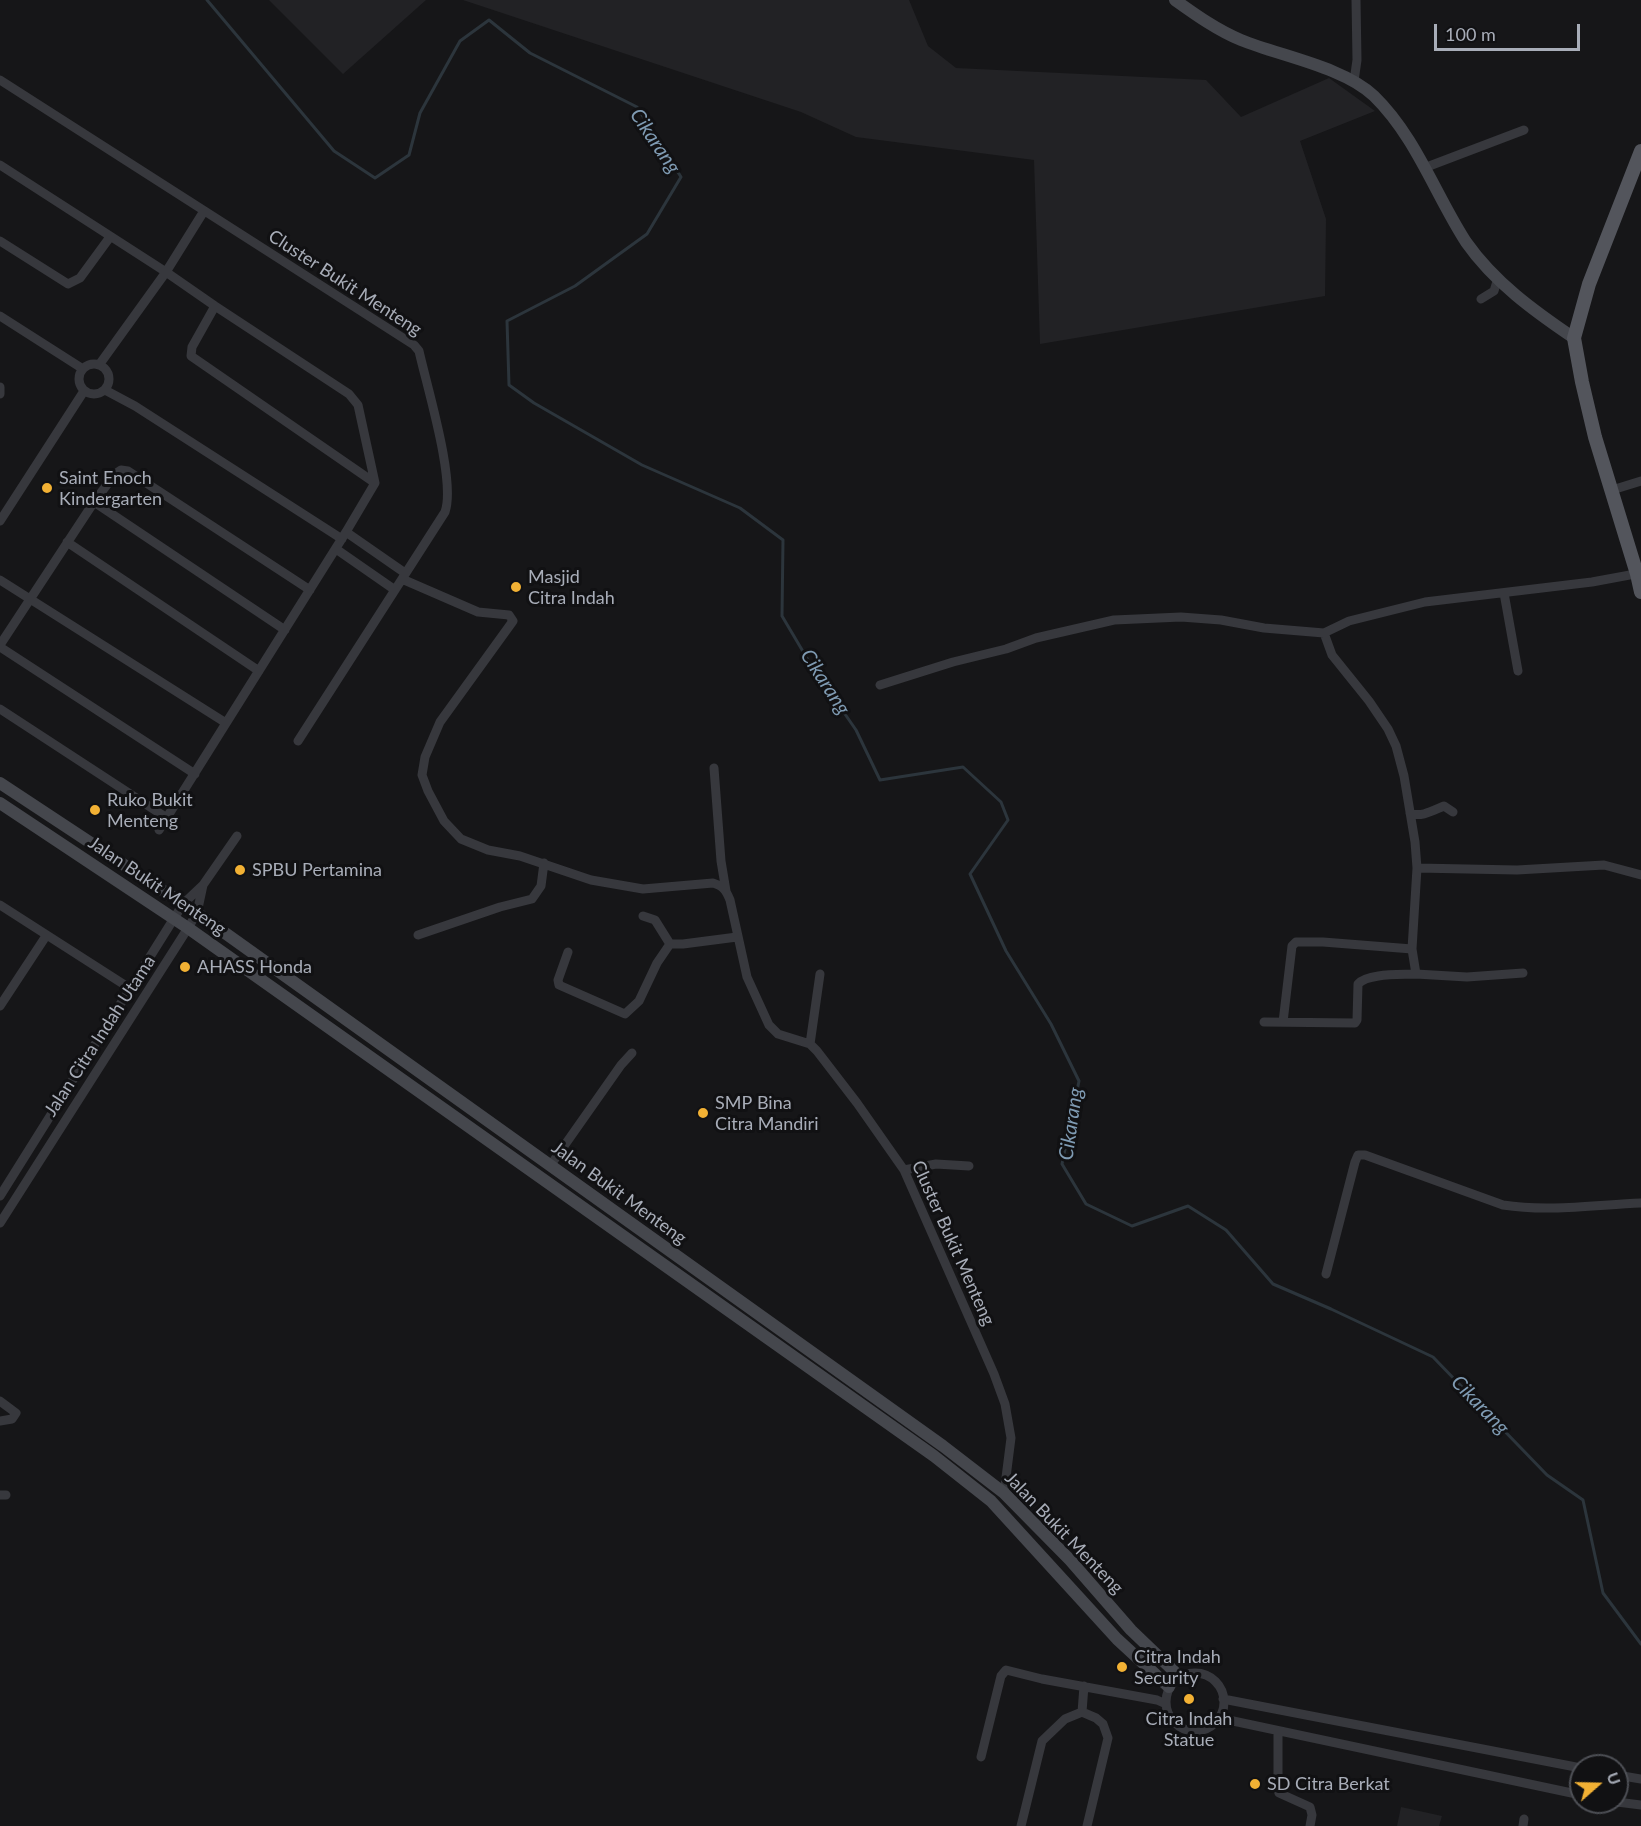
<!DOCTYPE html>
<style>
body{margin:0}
#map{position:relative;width:1641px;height:1826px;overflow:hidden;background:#161618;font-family:Lato,sans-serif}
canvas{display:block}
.north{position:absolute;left:1569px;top:1754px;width:60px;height:60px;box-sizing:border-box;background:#111113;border:2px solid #4d4f55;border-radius:50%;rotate:70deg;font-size:16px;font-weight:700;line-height:24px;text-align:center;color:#a8adb8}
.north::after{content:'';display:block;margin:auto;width:21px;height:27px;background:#f2b134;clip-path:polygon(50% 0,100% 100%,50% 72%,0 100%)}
.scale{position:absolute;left:1434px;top:24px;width:146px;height:27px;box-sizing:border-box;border:3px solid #a8adb8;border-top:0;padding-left:8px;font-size:18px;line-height:21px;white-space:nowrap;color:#a8adb8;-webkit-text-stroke:4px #111113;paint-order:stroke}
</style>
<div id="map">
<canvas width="1641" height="1826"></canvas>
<div class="north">U</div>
<div class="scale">100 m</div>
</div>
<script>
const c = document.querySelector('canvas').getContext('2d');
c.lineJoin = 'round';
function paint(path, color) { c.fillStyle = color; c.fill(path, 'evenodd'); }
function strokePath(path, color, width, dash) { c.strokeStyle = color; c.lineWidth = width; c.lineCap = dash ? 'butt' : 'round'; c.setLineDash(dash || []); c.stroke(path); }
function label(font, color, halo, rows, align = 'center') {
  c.font = font + ' Lato,sans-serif'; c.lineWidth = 6; c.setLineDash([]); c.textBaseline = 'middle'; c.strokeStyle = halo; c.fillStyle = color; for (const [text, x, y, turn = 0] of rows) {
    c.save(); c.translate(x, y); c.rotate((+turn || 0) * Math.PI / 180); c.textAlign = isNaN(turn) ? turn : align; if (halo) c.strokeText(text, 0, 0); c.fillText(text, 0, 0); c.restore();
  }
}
const built = new Path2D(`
 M 269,0 L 426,0 L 343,74 Z
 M 463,0 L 909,0 L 928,46 L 956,68 L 1206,80 L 1241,117 L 1329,78 L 1375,111 L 1300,141 L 1326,219 L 1325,296 L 1040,344 L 1034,160 L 856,137 L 801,112 Z
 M 1401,1807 L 1442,1816 L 1439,1826 L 1397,1826 Z`);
const stream = new Path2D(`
 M 207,0 L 334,151 L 375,178 L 409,155 L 420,113 L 460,41 L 489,20 L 530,53 L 637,107 L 681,177 L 647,234 L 575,286 L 507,321 L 509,385 L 534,403 L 642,465 L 740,508 L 783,540 L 782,616 L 811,665 L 856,730 L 880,780 L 963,767 L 1001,802 L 1008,820 L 970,874 L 1006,951 L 1051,1024 L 1079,1081 L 1062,1164 L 1086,1204 L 1132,1226 L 1188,1206 L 1226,1230 L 1273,1284 L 1331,1309 L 1433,1357 L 1547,1475 L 1583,1500 L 1603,1593 L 1641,1644`);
const street = new Path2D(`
 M 0,80 L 414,345 L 419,351 C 427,387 456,481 445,512 L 298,741
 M 1354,81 L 1357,60 L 1356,0
 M 0,165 L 166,272 L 215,306 L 349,394 L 358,405 L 375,483 L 346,532 L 159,830
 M 1424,168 L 1524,130
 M 0,241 L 68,284 L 80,278 L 110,237
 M 1481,299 L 1494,291 L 1498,278
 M 215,306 L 192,347 L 191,356 L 375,483
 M 0,316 L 83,369
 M79 379a15 15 0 1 1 30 0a15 15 0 1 1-30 0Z
 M 99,365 L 166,272 L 204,211
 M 0,387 L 0,394
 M 105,390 L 135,406 L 342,539
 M 1612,490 L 1641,481
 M 94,502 L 285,630
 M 0,521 L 84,391
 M 346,532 L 405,573
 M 67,542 L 259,671
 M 336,549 L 395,590
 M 402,579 L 478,612 L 509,615 L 513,621 L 440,722 L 425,757 L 422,775 L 428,791 L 444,821 L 461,839 L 488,850 L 520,856 L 591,880 L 643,889 L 713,883 C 723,886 726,890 730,900 L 747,977 L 769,1025 L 778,1034 L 810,1044 L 817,1051 L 857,1103 L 904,1170 L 994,1374 L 1005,1404 L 1011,1438 L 1004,1493
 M 0,580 L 226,723
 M 1504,593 L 1518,671
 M 0,645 L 94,502 L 115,474 L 121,470 L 128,471 L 310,590
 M 0,647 L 195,774
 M 880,685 L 953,662 L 1006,649 L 1036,638 L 1114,620 L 1181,617 L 1221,620 L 1264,628 L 1324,633
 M 0,709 L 167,818
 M 714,768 L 721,861 L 726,891
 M 1410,813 C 1421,818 1434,810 1444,806 L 1453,812
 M 1417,868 L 1517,870 L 1604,865 L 1641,875
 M 0,905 L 131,989
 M 643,916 L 655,920 L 670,944 L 683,944 L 737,937
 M 418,935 L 500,907 L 532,899 L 541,886 L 544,863
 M 568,952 L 558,980 L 559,985 L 625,1014 L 639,1001 L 657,963 L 670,944
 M 1523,973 L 1467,977 L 1416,974 L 1412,949 L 1417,868 L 1415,842 L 1404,776 L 1396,746 L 1388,729 L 1369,701 L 1332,655 L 1324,633 L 1349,621 L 1425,602 L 1592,582 L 1641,573
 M 0,1006 L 46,936
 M 1264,1022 L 1355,1023 L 1357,1020 L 1358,984 C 1368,973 1401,975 1416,974
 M 1283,1022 L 1292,946 L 1296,942 L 1323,942 L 1412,949
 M 810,1044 L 820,974
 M 550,1166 L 621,1065 L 632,1053
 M 904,1170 L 936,1164 L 969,1166
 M 0,1196 L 183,904 L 203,885 L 237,836
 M 0,1223 L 188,928 L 197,913 L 203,885
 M 1326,1274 L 1355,1162 L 1358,1155 L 1365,1155 L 1503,1205 C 1548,1212 1595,1205 1641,1203
 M 0,1401 L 16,1413 L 12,1419 L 0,1421
 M 0,1495 L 6,1495
 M1166 1702a29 29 0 1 1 58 0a29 29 0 1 1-58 0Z
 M 1084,1686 L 1082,1712 L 1096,1718 L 1103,1724 L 1108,1738 L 1087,1826
 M 1223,1699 L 1581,1768
 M 1219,1718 L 1581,1795
 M 1278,1731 L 1278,1790 L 1279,1793 L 1310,1807 L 1312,1815 L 1310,1826
 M 981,1757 L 1001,1676 L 1006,1670 L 1042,1679 L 1157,1700 L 1166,1704
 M 1617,1775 L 1641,1779
 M 1617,1802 L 1641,1805
 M 1021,1826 L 1042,1741 L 1065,1719 L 1082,1712
 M 1523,1826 L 1524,1819`);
const secondary = new Path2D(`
 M 1175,0 C 1196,15 1217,30 1241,40 C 1280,56 1344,67 1374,96 C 1416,137 1435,194 1466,242 C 1494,282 1534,311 1574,338
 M 0,783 L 197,913 L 943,1446 L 1004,1493 L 1070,1560 L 1131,1630 L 1180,1677
 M 0,803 L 188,928 L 934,1456 L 991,1501 L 1117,1639 L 1169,1687`);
const primary = new Path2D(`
 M 1641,151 L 1589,284 L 1574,338 L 1582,382 L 1595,437 L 1637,574 L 1641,592`);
const markers = [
 [47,488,6,"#f2b134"],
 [516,587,6,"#f2b134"],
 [95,810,6,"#f2b134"],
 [240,870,6,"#f2b134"],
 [185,967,6,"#f2b134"],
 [703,1113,6,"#f2b134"],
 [1122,1667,6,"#f2b134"],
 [1189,1699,6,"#f2b134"],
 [1255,1784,6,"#f2b134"]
];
const streetNames = [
 ["Cluster Bukit Menteng",345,283,33],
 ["Jalan Bukit Menteng",157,886,34],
 ["Jalan Citra Indah Utama",100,1036,-57],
 ["Jalan Bukit Menteng",619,1193,36],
 ["Cluster Bukit Menteng",953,1243,66],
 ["Jalan Bukit Menteng",1064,1533,46]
];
const poiNames = [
 ["Saint Enoch",59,478],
 ["Kindergarten",59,499],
 ["Masjid",528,577],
 ["Citra Indah",528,598],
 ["Ruko Bukit",107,800],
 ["Menteng",107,821],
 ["SPBU Pertamina",252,870],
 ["AHASS Honda",197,967],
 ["SMP Bina",715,1103],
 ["Citra Mandiri",715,1124],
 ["Citra Indah",1134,1657],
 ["Security",1134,1678],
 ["Citra Indah",1189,1719,"center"],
 ["Statue",1189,1740,"center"],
 ["SD Citra Berkat",1267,1784]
];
const waterNames = [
 ["Cikarang",655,141,56],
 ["Cikarang",825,682,57],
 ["Cikarang",1071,1124,-82],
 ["Cikarang",1480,1405,46]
];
paint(built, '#222225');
strokePath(stream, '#2c353c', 3);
strokePath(street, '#37383d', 9);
strokePath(secondary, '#45474d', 12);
strokePath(primary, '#53555c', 14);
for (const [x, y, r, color] of markers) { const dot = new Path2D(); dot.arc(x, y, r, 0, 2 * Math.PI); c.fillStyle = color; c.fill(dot); strokePath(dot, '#111113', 2); }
label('18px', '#a8adb8', '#111113', streetNames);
label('18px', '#a8adb8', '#111113', poiNames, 'left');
label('italic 20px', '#7f9bb3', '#111113', waterNames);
</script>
